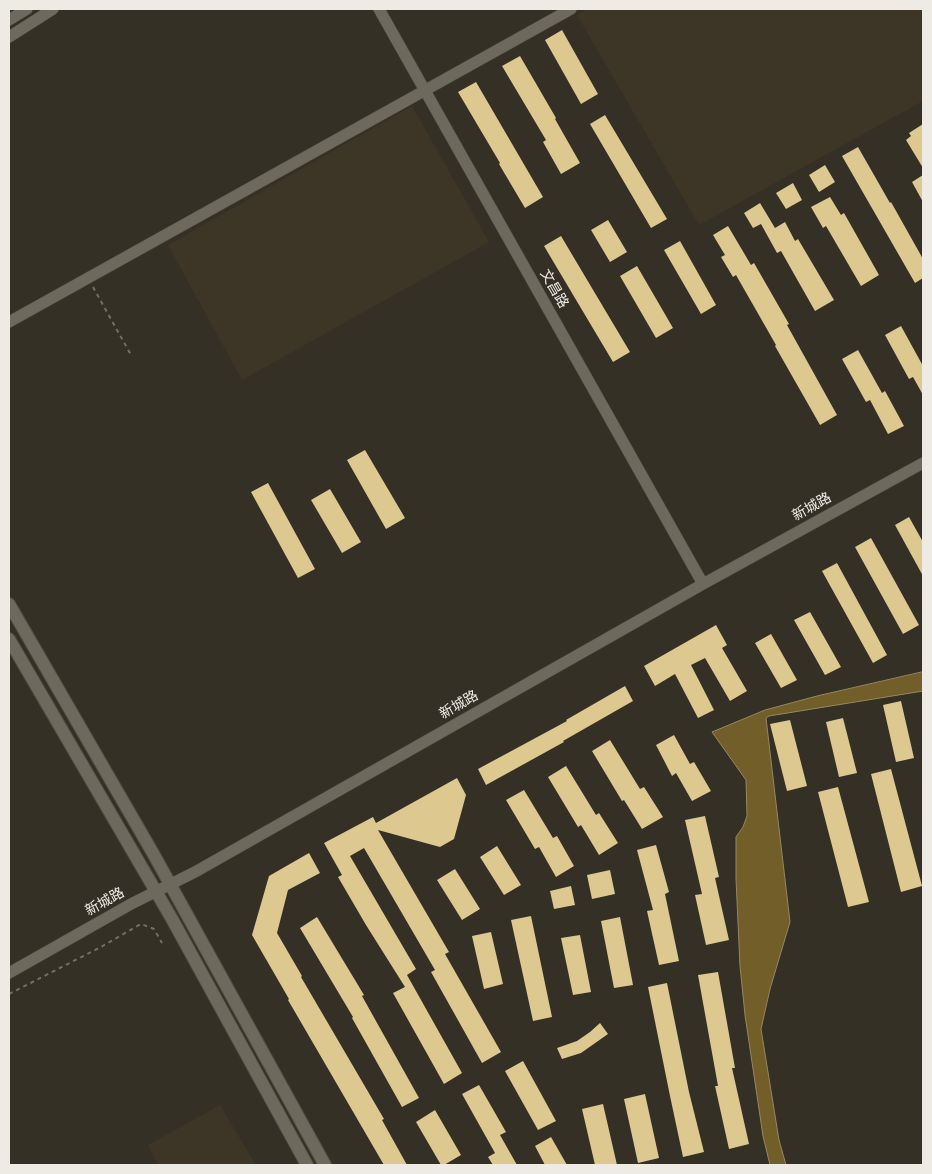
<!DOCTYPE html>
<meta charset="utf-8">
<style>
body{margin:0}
#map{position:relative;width:932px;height:1174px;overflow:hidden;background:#343026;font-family:"Noto Sans",sans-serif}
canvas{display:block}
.frame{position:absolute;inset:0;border:10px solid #edebe4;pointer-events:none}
</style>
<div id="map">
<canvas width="932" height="1174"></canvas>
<div class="frame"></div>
</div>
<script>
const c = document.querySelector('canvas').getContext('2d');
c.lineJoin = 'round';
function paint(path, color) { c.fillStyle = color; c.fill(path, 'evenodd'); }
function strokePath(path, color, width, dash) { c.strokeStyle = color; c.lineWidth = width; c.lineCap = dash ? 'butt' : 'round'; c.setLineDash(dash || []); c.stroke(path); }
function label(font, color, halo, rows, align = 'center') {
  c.font = font + ' "Noto Sans","Noto Sans SC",sans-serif'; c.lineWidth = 5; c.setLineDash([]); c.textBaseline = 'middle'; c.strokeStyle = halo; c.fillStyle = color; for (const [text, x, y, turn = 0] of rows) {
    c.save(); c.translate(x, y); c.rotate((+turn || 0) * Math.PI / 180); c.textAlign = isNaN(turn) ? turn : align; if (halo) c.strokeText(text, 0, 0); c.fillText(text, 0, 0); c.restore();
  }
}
const built = new Path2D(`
 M 588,9 L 923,9 L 923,101 L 699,225 L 577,15 Z
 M 412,106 L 489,242 L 242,380 L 168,245 Z
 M 220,1105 L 256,1165 L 158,1165 L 148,1145 Z`);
const water = new Path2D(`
 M 923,672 L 923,691 L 769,716 L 766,718 L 790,922 L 770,989 L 761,1029 L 779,1140 L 786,1165 L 770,1165 L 763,1136 L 745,1015 L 740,966 L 736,879 L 736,837 L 743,827 L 747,816 L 746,780 L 712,732 L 765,710 L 817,696 Z`);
const building = new Path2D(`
 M 562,30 L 598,94 L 581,104 L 545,40 Z
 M 520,56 L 556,118 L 555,119 L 580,163 L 561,174 L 543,142 L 546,140 L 502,66 Z
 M 476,82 L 543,197 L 525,208 L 499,164 L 500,163 L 458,92 Z
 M 605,115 L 667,219 L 651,228 L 590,124 Z
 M 923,124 L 923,168 L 906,140 L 911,136 L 909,133 Z
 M 858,147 L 890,203 L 891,202 L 923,259 L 923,278 L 915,283 L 842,156 Z
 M 825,165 L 835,182 L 819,192 L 809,175 Z
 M 923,175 L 923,202 L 912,182 Z
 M 793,183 L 802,200 L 786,209 L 776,193 Z
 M 830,197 L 841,215 L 844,213 L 879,275 L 861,286 L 826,226 L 823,228 L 811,207 Z
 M 760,203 L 775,228 L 785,222 L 795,241 L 798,239 L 834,300 L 815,311 L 781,251 L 777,253 L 761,224 L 753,228 L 744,213 Z
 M 608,220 L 627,252 L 610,262 L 591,230 Z
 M 728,226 L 751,265 L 754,263 L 789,324 L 787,325 L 837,415 L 820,425 L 775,346 L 776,345 L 736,275 L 733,277 L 721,257 L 725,255 L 713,235 Z
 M 561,236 L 630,352 L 613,362 L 544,246 Z
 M 680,241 L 716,305 L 701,314 L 664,250 Z
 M 637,266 L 673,328 L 656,338 L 620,276 Z
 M 901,326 L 923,366 L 923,395 L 913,377 L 909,379 L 885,335 Z
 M 858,350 L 882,393 L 885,391 L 904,426 L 888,434 L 870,400 L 866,402 L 842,359 Z
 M 365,450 L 405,518 L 386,529 L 347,460 Z
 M 268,483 L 315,569 L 298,578 L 251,492 Z
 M 330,489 L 361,542 L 342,553 L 311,500 Z
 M 909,517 L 923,542 L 923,576 L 895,525 Z
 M 871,538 L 919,625 L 903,634 L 855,547 Z
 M 837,563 L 887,655 L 873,663 L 822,571 Z
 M 810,612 L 841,667 L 825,675 L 794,620 Z
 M 716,625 L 727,645 L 722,648 L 747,691 L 730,701 L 705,658 L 691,665 L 714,710 L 698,718 L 675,674 L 655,686 L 644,666 Z
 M 771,634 L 797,680 L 781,688 L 755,643 Z
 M 625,686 L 633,701 L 563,741 L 564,742 L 486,785 L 478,769 L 567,721 L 566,720 Z
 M 901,701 L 914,758 L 896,762 L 883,705 Z
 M 843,718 L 857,773 L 839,777 L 826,722 Z
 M 790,720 L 807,786 L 787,791 L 770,724 Z
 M 674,735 L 690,764 L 694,762 L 711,791 L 692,801 L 676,773 L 672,776 L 656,745 Z
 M 610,740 L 640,789 L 644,787 L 663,817 L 642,829 L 624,800 L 622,801 L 592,751 Z
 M 566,766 L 596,815 L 599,813 L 618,843 L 599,855 L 581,825 L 578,827 L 548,777 Z
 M 891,769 L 922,886 L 901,892 L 871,774 Z
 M 457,778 L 466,795 L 454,839 L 440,847 L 378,830 L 449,952 L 445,954 L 501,1052 L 482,1063 L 431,972 L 435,970 L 364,848 L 350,856 L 416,969 L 407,975 L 462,1073 L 444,1084 L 393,993 L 405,987 L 366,925 L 338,877 L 342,875 L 324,843 L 373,817 L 376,823 Z
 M 838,787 L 869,902 L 848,907 L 818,792 Z
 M 524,790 L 553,838 L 557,836 L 574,866 L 556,877 L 539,847 L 535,849 L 506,800 Z
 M 705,816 L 719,877 L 715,878 L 729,940 L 706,945 L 695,895 L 702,894 L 685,820 Z
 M 656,845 L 669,892 L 665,894 L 679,961 L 659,965 L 647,911 L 653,910 L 637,850 Z
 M 497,846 L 521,885 L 504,895 L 480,857 Z
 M 309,853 L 320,873 L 288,890 L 277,933 L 302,976 L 301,977 L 384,1119 L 382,1120 L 407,1165 L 384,1165 L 288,1000 L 289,999 L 252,935 L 269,876 Z
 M 455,869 L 480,909 L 462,920 L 437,880 Z
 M 610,870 L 615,894 L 592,899 L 587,875 Z
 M 571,886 L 575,905 L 554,909 L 550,891 Z
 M 531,916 L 552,1017 L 533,1021 L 511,920 Z
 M 317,917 L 364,995 L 362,996 L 419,1098 L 402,1107 L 352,1018 L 353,1017 L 300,928 Z
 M 620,917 L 633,985 L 614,988 L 601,921 Z
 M 491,932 L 503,984 L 484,989 L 472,936 Z
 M 580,935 L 591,992 L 573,995 L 561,938 Z
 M 718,972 L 735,1068 L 732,1068 L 749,1144 L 729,1149 L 715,1086 L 718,1086 L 698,975 Z
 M 667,983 L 689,1092 L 704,1152 L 683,1157 L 670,1096 L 648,987 Z
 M 600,1023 L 608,1034 L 581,1053 L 562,1059 L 557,1048 L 577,1041 L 590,1032 Z
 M 523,1061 L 556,1121 L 538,1130 L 505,1071 Z
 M 479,1085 L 506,1132 L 500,1135 L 517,1165 L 493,1165 L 488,1157 L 495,1153 L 462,1094 Z
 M 645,1094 L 659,1158 L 638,1163 L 624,1099 Z
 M 603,1104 L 617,1165 L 595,1165 L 582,1109 Z
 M 435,1110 L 461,1155 L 444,1165 L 441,1165 L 416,1122 Z
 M 551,1137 L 567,1165 L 545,1165 L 535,1146 Z`);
const path = new Path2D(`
 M 93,287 L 131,355
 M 9,994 L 99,948 L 141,924 L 154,929 L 162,943`);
const tertiary = new Path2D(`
 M 379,9 L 703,584
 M 9,20 L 27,9
 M 9,37 L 53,9
 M 9,322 L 571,9
 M 9,973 L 131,904 L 195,872 L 703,584 L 923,463`);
const secondary = new Path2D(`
 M 9,604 L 154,855 L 325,1165
 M 9,639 L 172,919 L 307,1165`);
const streetNames = [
 ["文昌路",554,289,60],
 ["新城路",812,507,-29],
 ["新城路",459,705,-30],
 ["新城路",105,902,-29]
];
paint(built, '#3d3626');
paint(water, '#715e29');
strokePath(water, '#968861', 1);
paint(building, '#ddc890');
strokePath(tertiary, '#4e4b42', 12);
strokePath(secondary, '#4e4b42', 14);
strokePath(path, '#736f66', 2, [4, 4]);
strokePath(tertiary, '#6d695d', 11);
strokePath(secondary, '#6d695d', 12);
label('14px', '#edebe4', '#343026', streetNames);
</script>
